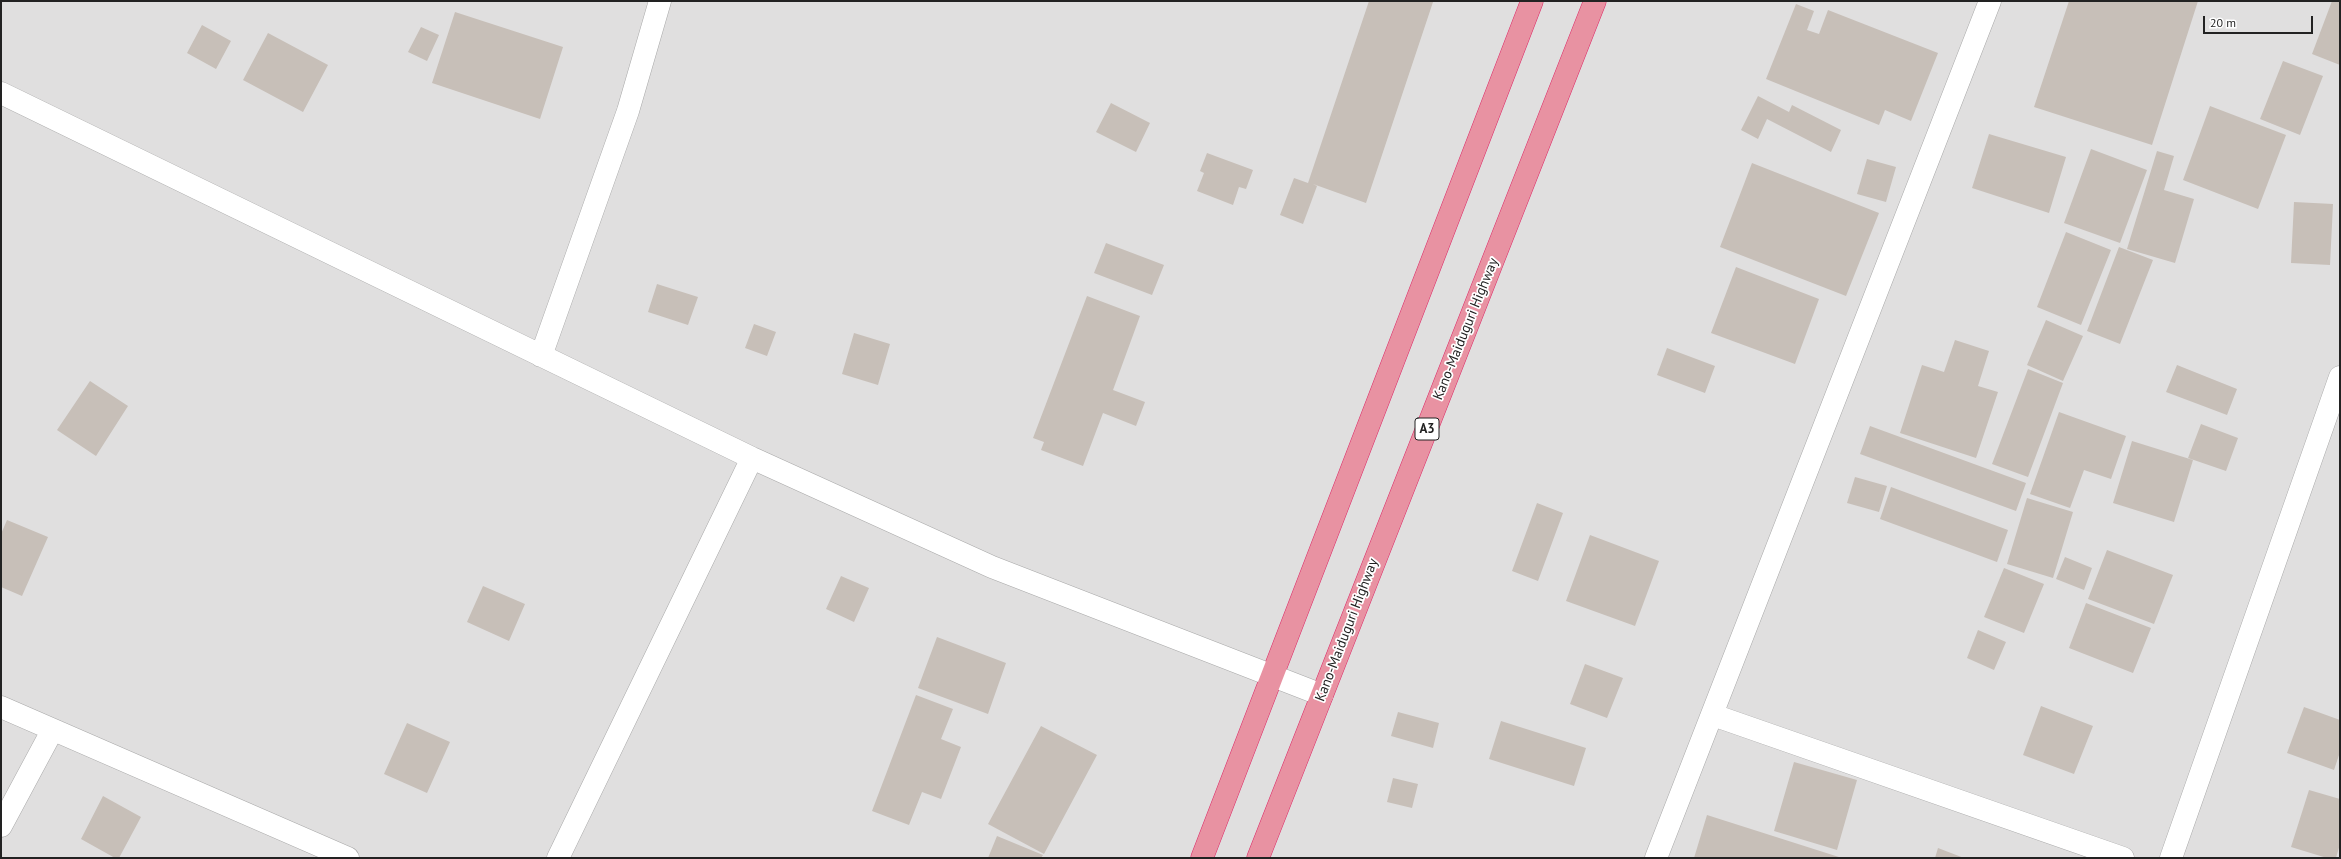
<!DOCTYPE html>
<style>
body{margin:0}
#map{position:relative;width:2341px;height:859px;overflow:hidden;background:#f2efe9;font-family:"PT Sans",sans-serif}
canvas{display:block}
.frame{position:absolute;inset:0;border:2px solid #222;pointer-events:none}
.scale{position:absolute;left:2203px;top:16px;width:110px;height:18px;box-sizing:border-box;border:2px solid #222;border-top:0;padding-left:5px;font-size:12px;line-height:14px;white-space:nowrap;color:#222;-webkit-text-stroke:3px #fff;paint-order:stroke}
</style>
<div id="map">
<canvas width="2341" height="859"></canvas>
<div class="frame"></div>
<div class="scale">20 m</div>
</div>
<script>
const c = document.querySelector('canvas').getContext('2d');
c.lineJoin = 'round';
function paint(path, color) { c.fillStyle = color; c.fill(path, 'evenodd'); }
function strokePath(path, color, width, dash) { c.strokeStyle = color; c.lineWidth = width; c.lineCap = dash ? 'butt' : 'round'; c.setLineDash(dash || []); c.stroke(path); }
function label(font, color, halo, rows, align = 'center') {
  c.font = font + ' "PT Sans",sans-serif'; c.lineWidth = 3.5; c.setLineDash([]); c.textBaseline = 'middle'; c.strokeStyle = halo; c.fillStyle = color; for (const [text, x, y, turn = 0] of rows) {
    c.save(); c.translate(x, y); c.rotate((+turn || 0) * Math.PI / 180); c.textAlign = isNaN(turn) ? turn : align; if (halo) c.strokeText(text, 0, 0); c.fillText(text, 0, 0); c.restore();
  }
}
const residential = new Path2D(`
 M 1,1 L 2340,1 L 2340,858 L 1,858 Z`);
const building = new Path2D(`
 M 1369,1 L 1433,2 L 1366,203 L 1313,184 L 1317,186 L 1303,224 L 1280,215 L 1294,178 L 1308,183 Z
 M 2069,1 L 2198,1 L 2152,145 L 2034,107 Z
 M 2332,1 L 2340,1 L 2340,65 L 2312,54 Z
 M 1796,4 L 1814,11 L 1807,30 L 1819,34 L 1828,10 L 1938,53 L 1911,121 L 1885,110 L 1879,125 L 1766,79 Z
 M 455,12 L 563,47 L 540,119 L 432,83 Z
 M 202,25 L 231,41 L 216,69 L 187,53 Z
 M 421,27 L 439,35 L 427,61 L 408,52 Z
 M 268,33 L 328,65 L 303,112 L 243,80 Z
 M 2283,61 L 2323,76 L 2300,135 L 2260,119 Z
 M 1758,96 L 1789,112 L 1792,105 L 1841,130 L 1831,152 L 1767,119 L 1758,139 L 1741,130 Z
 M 1111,103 L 1150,123 L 1136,152 L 1096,132 Z
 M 2210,106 L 2286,135 L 2258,209 L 2183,180 Z
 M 1989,134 L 2066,157 L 2049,213 L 1972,188 Z
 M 2091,149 L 2147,170 L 2120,243 L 2064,223 Z
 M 2157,151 L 2174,156 L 2164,190 L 2194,199 L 2175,263 L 2127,249 Z
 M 1207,153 L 1253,170 L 1246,189 L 1239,187 L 1233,205 L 1197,191 L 1204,173 L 1200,171 Z
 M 1867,159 L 1896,167 L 1886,202 L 1857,194 Z
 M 1752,163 L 1879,213 L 1846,296 L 1720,247 Z
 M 2294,202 L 2333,204 L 2330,265 L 2291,263 Z
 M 2066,232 L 2111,250 L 2081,325 L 2037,307 Z
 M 1106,243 L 1164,265 L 1152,295 L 1094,273 Z
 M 2119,247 L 2153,260 L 2120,344 L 2087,331 Z
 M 1736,267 L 1819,299 L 1795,364 L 1711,333 Z
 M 657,284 L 698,297 L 688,325 L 648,312 Z
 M 1087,296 L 1140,316 L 1113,390 L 1145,402 L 1136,426 L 1103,413 L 1083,466 L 1041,450 L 1044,442 L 1033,438 Z
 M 2046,320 L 2083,336 L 2063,381 L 2027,365 Z
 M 754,324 L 776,332 L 767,356 L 745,348 Z
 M 854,333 L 890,344 L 878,385 L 842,374 Z
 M 1955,340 L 1989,351 L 1978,386 L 1998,392 L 1976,458 L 1900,433 L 1922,365 L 1944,372 Z
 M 1667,348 L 1715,366 L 1705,393 L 1657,375 Z
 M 2177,365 L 2237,389 L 2227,415 L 2166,392 Z
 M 2028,369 L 2063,383 L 2028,477 L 1992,464 Z
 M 90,381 L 128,406 L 96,456 L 57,430 Z
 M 2059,412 L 2126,436 L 2111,479 L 2084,470 L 2070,508 L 2030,494 Z
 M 2201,424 L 2238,438 L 2226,471 L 2188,458 Z
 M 1870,426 L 2026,483 L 2016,511 L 1860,454 Z
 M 2132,441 L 2193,460 L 2174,522 L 2113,503 Z
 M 1855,477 L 1887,486 L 1879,512 L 1847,503 Z
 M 1891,487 L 2008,530 L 1997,562 L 1880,519 Z
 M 2027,498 L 2073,512 L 2053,578 L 2007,564 Z
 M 1537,503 L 1563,513 L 1538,581 L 1512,571 Z
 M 7,520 L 48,537 L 22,596 L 1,587 L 1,534 Z
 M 1590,535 L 1659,561 L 1635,626 L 1566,601 Z
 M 2107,550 L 2173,575 L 2154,624 L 2088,599 Z
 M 2065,557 L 2092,568 L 2084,590 L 2056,579 Z
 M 2004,568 L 2044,584 L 2024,633 L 1984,617 Z
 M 841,576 L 869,588 L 854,622 L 826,609 Z
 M 483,586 L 525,604 L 509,641 L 467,622 Z
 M 2086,603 L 2151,628 L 2133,673 L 2069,648 Z
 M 1978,630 L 2006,642 L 1994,670 L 1967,658 Z
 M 937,637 L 1006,663 L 988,714 L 918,688 Z
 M 1585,664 L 1623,678 L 1607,718 L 1570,704 Z
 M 916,695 L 953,709 L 941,739 L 961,747 L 941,799 L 922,792 L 909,825 L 872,811 Z
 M 2041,706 L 2093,726 L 2074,774 L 2023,755 Z
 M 2304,707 L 2340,720 L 2340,752 L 2334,770 L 2287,753 Z
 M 1398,712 L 1439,723 L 1433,748 L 1391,736 Z
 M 1501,721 L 1586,748 L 1574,786 L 1489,759 Z
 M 407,723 L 450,742 L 427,793 L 384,774 Z
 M 1041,726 L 1097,755 L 1044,854 L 988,824 Z
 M 1794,762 L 1857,780 L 1837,850 L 1774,831 Z
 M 1393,778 L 1418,784 L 1412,808 L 1387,802 Z
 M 2309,790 L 2340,799 L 2340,844 L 2336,858 L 2327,858 L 2291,847 Z
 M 103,796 L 141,817 L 119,858 L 115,858 L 81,839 Z
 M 1707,815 L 1842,858 L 1694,858 Z
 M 997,836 L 1043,855 L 1041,858 L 988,858 Z
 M 1938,848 L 1964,858 L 1935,858 Z`);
const minor = new Path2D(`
 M 1,93 L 752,458 L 992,567 L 1322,695
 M 541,356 L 628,111 L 660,1
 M 1,707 L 348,858
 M 1713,715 L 2123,858
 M 1,826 L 52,731
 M 558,858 L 752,458
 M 1656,858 L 1990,1
 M 2171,858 L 2340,377`);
const highway = new Path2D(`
 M 1202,858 L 1532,1
 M 1258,858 L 1595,1`);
const shields = [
 [1427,429,24]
];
const shieldNames = [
 ["A3",1427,429]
];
const streetNames = [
 ["Kano-Maiduguri Highway",1466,329,-68],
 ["Kano-Maiduguri Highway",1347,630,-69]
];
paint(residential, '#e0dfdf');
paint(building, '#c7bfb8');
strokePath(minor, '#a9a9a9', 23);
strokePath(highway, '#dc2a67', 23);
strokePath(minor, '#fff', 22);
strokePath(highway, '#e892a2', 22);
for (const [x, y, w] of shields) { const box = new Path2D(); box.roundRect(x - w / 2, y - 11, w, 22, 3); c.fillStyle = '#fff'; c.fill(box); strokePath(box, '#222', 1); }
label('bold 13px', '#222', null, shieldNames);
label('14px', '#222', '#fff', streetNames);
</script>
